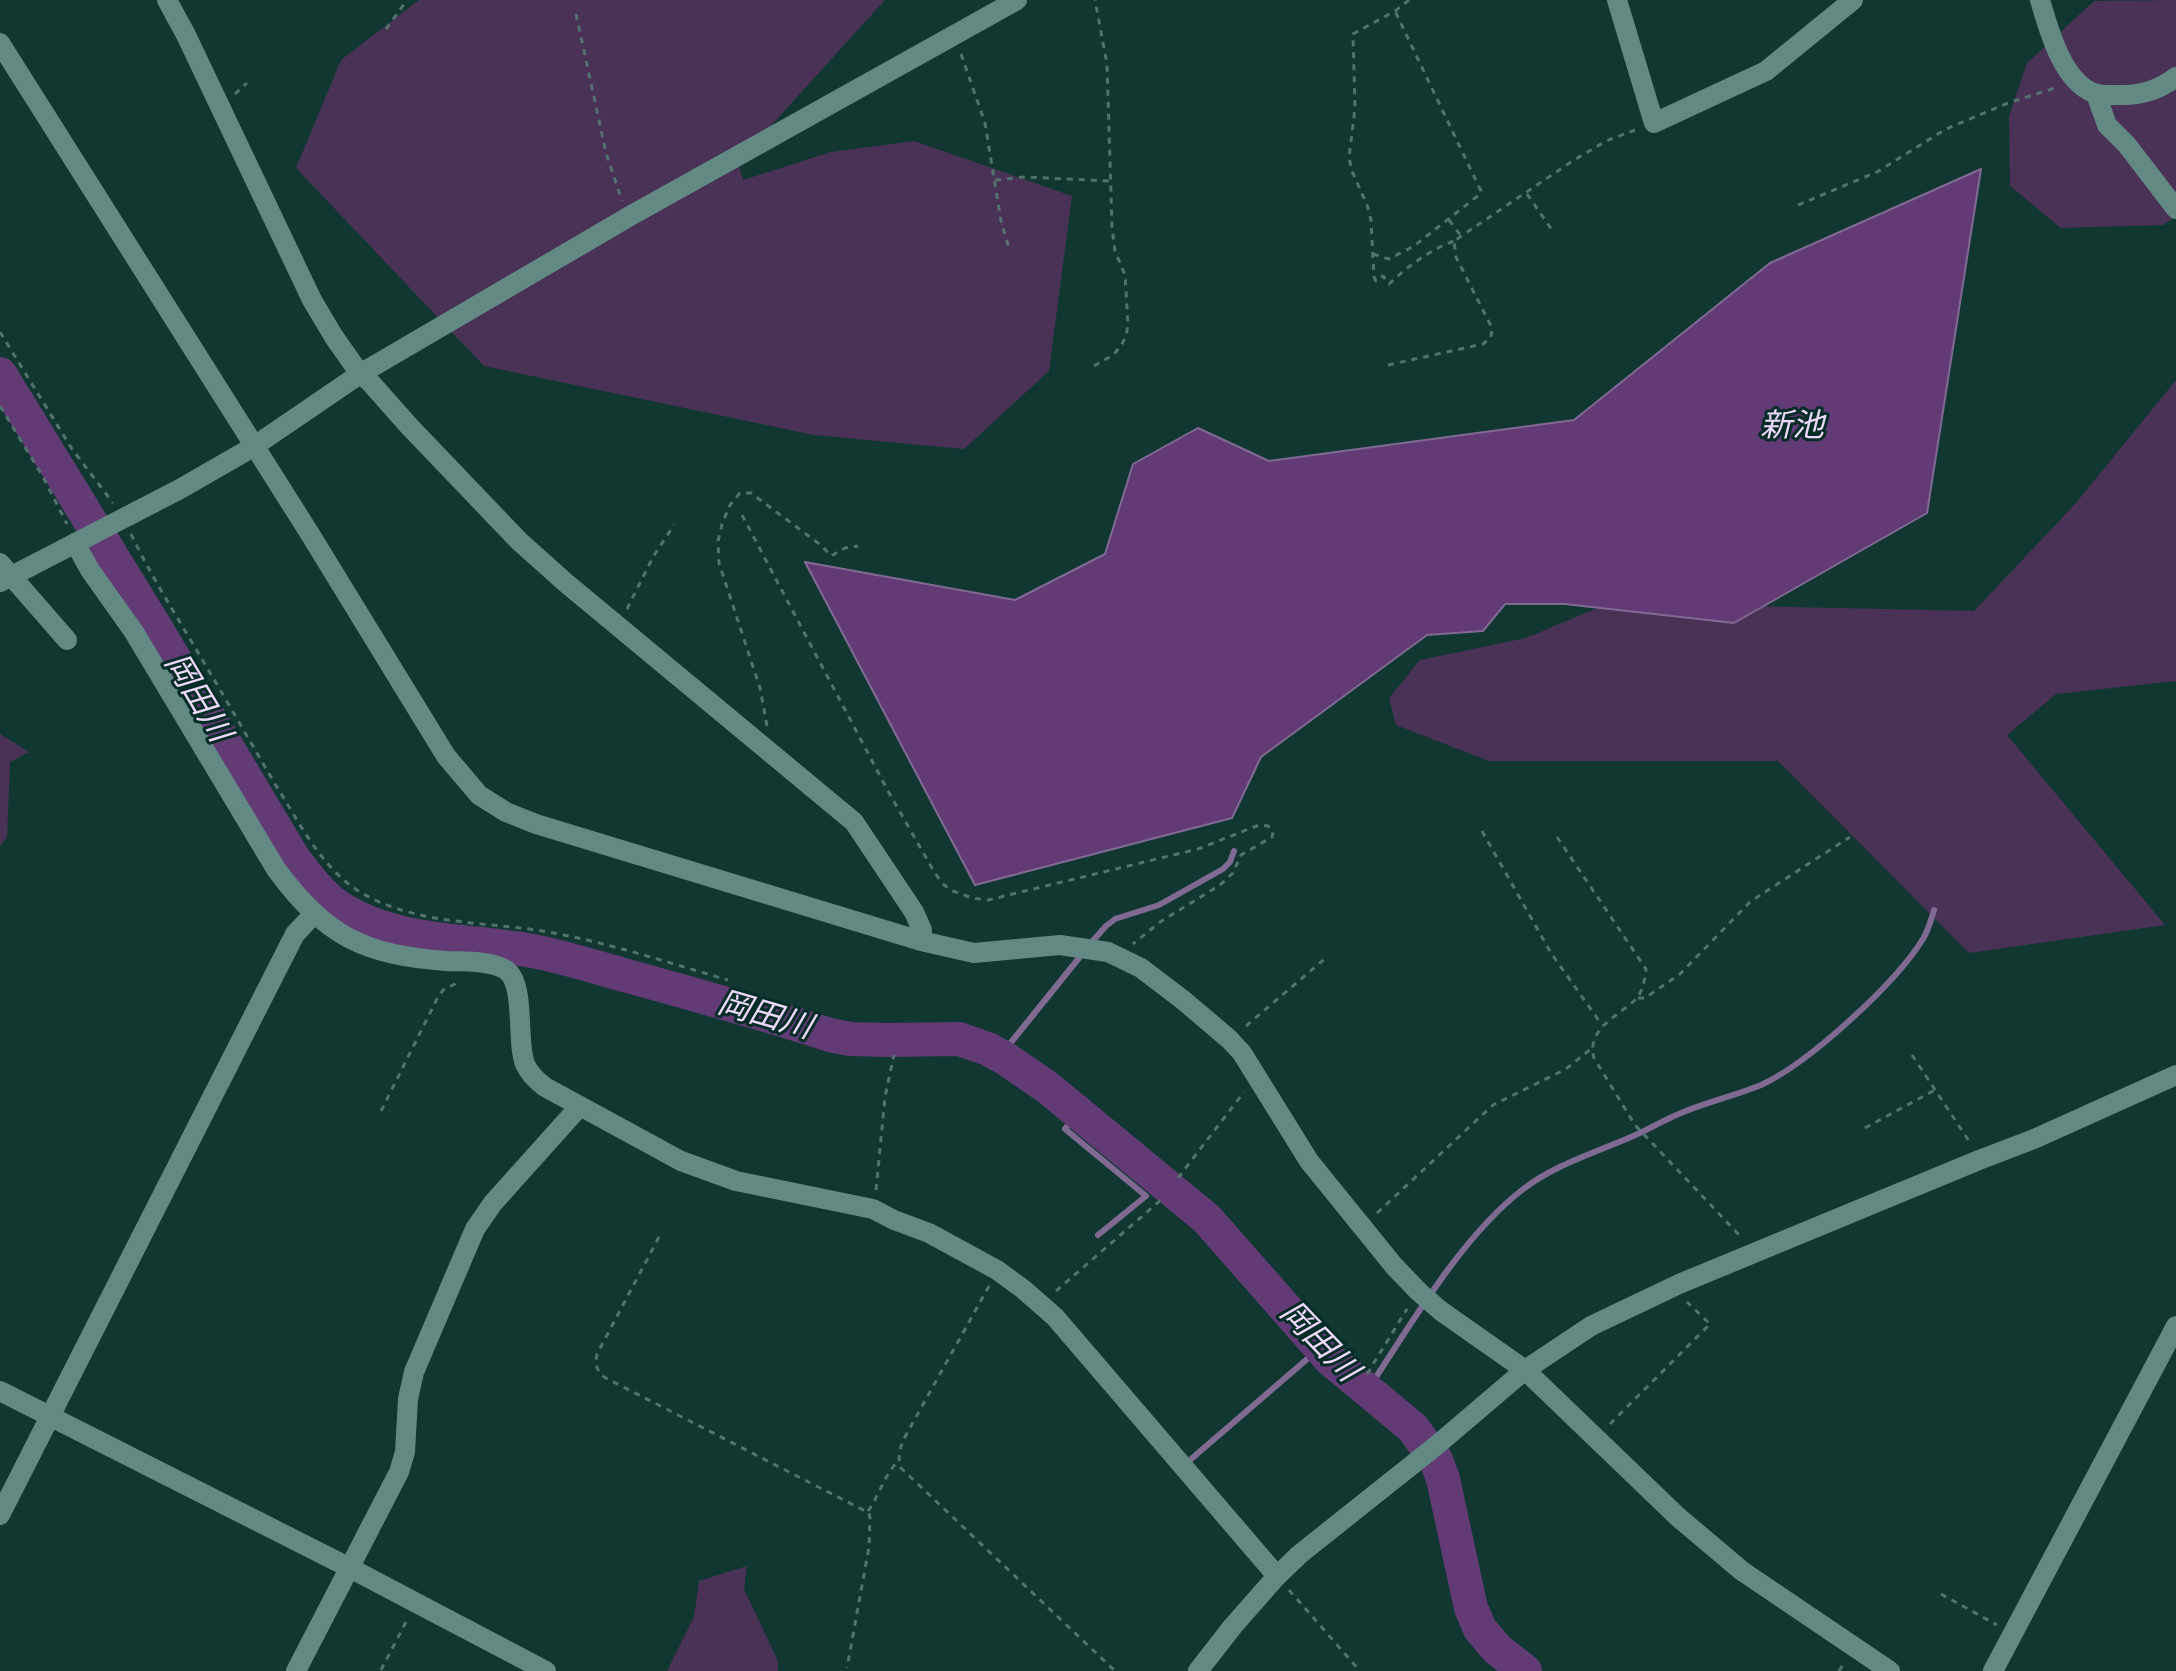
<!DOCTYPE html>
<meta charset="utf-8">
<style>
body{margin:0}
canvas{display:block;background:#103730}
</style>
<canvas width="2176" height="1671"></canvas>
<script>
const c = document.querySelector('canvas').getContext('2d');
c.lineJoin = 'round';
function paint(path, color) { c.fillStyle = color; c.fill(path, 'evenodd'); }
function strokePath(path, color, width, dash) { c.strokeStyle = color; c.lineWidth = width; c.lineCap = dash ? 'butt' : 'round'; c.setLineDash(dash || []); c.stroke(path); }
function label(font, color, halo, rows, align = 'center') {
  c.font = font + ' "PT Sans Narrow","Noto Sans JP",sans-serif'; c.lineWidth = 6; c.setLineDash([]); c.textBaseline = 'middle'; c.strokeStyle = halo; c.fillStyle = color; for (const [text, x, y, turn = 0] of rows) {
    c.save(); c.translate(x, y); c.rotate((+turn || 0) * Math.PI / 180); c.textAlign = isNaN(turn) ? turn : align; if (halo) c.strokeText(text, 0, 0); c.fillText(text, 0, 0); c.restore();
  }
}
const green = new Path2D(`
 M 419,0 L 885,0 L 738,162 L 743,180 L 831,152 L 914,141 L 1072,196 L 1049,371 L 964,449 L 814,435 L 484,366 L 296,168 L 341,60 Z
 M 2176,0 L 2176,217 L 2162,225 L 2061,228 L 2010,186 L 2009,116 L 2027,63 L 2094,1 Z
 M 2176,380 L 2176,681 L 2056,694 L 2007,735 L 2165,925 L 1969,953 L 1778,761 L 1489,761 L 1396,725 L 1389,698 L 1420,660 L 1526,638 L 1609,603 L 1974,611 L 2076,503 Z
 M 0,734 L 29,752 L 10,762 L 7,837 L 0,846 Z
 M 747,1566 L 744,1589 L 778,1661 L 778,1671 L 667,1671 L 694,1617 L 699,1581 Z`);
const water = new Path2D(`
 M 1981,169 L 1927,513 L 1734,623 L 1565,604 L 1505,604 L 1483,631 L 1427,635 L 1261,757 L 1232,818 L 975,885 L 805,562 L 1015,600 L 1105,554 L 1133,464 L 1198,428 L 1269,461 L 1574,420 L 1770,263 Z`);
const stream = new Path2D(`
 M 1090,944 L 1106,926 L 1115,919 L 1159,905 L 1223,869 L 1230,862 L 1234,851
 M 1000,1056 L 1083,953
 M 1080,1112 L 1065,1129 L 1146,1196 L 1098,1235
 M 1365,1390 L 1376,1377 C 1416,1316 1464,1235 1522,1190 C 1554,1165 1594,1153 1631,1137 C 1650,1129 1667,1118 1686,1111 C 1711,1101 1737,1095 1761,1085 C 1809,1063 1895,984 1923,939 C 1928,931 1931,920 1934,910
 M 1190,1460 L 1320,1348`);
const river = new Path2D(`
 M 0,374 L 154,625 L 294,859 C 309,878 323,899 345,911 C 407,947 480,938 547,954 C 573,960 599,968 624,975 C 693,994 762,1013 830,1035 L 850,1039 L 887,1040 L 959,1039 L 988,1049 L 1006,1059 L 1047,1087 L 1207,1219 L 1331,1360 L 1413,1428 L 1436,1460 L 1443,1479 L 1471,1608 L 1480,1629 L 1497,1649 L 1525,1671`);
const path = new Path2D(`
 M 1409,0 L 1395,11 L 1353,34 L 1355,108 L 1349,158 L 1352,171 L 1367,205 L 1371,220 L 1374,277 L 1376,281 L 1383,276 L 1389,284 C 1408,266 1430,250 1454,241
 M 576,14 L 606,153 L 622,201
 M 386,29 L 407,0
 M 961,54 L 985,123 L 1001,221 L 1009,248
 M 235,94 L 247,83
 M 995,180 L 1025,177 L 1110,181
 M 1527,194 L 1552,230
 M 1798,205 L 1877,172 L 1946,129 L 2008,103 L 2055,88
 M 1449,220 L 1461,236
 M 1373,254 L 1389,259 L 1414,246 L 1479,195 L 1481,191 L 1395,11
 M 0,332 L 72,449 L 113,503
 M 1388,365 L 1483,344 L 1491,337 L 1492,328 L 1456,257 L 1454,241 L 1574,160 L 1606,141 L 1635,130
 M 1094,366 L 1113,355 L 1121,346 L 1126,336 L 1128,324 L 1125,275 L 1115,251 L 1112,227 L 1107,64 L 1095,0
 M 0,406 L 42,475 L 67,524
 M 742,515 L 888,791 L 932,868 L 941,882 L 950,890 L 972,898 L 988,900 L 1198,849 L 1259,825 L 1268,826 L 1273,832 L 1272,837 L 1241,855 L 1233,873 L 1220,885 L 1160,922 L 1133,944
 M 131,534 C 153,580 181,623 206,666 C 230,706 253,747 277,787 C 302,827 325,875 369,897 C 427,927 496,921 559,934 C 616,945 672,964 728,980
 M 627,609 L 653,557 L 674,525
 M 767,726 L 760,688 L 719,563 L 718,541 L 722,524 L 730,505 L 740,493 L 751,493 L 822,546 L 831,556 L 845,548 L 858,546
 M 1482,831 L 1551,953 L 1602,1025
 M 1557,837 L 1646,969 C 1645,979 1643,991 1636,999 C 1619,1016 1586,1028 1594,1058 L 1635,1125 L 1742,1238
 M 1638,998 L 1645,998 L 1680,974 L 1751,901 L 1850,837
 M 1246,1026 L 1328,956
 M 1912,1055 L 1969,1141
 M 381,1111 L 437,999 L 443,990 L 461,981
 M 1865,1128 L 1935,1090
 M 1178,1178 L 1244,1092
 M 876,1190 L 885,1097 L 894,1055
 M 1377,1213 L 1493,1105 L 1566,1069 L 1591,1049
 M 659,1237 L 597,1354 C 595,1365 596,1369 604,1377 L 869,1513 L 870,1518 L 869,1547 L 847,1668
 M 989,1286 L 906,1435 C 900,1447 897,1455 901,1468 L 1115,1671
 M 1056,1291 L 1162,1199
 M 1367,1374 L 1407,1309
 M 1610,1424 L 1710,1324 L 1687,1302
 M 868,1511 C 880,1494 884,1475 899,1460
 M 1289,1590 L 1360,1671
 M 1941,1594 L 1997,1625
 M 381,1670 L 407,1620
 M 1839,1671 L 1844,1663`);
const minor = new Path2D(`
 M 167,0 L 186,35 L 312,300 L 334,337 L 360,374 L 370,382 L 409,426 L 519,541 L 566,583 L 854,822 L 914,912 L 922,930 L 921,941
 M 1617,0 L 1654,123 L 1766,71 L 1853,0
 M 2040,0 C 2049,30 2062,81 2094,93 C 2101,96 2111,95 2119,95 C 2141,96 2159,90 2176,77
 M 0,43 L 310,534 L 446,756 L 479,795 L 506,812 L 536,824 L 921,941 L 974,953 L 1060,945 L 1108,952 L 1141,968 L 1183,1000 L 1229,1039 L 1242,1053 L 1309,1161 L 1394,1266 L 1419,1292 L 1441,1311 L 1525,1370 L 1678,1517 L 1742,1571 L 1890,1671
 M 2096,94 L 2107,125 L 2127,145 L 2176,209
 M 75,543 L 90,570 L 134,632 L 276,869 C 325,936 364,955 446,961 C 464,962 490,960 506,970 C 526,984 516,1041 525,1064 C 529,1073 537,1081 545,1087 L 681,1161 L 736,1181 L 873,1209 L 894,1220 L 929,1233 L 997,1270 L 1023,1289 L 1055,1317 L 1277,1576
 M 0,563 L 67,640
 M 0,1391 L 348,1567 L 546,1671
 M 0,1515 L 295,934 L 313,915
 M 296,1671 L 399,1472 L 405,1452 L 408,1399 L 414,1372 L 475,1229 L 493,1203 L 580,1106
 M 1993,1671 L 2176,1326`);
const tertiary = new Path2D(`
 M 0,582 L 180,489 L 253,447 L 360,374 L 630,216 L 1017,0
 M 1198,1671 L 1233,1626 L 1277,1576 L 1300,1554 L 1437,1445 L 1525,1370 L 1591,1326 L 1679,1284 L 1979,1160 L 2034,1139 L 2176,1075`);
const waterNames = [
 ["新池",1792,427],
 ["岡田川",197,698,59],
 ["岡田川",765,1016,16],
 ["岡田川",1319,1342,46]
];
paint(green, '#493256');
paint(water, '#623a76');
strokePath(water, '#806a93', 2);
strokePath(stream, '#806a93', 6);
strokePath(river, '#623a76', 34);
strokePath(path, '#52726c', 3, [6, 6]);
strokePath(minor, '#638a82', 20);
strokePath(tertiary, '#638a82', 20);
label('italic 32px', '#efd8fc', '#042d26', waterNames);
</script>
